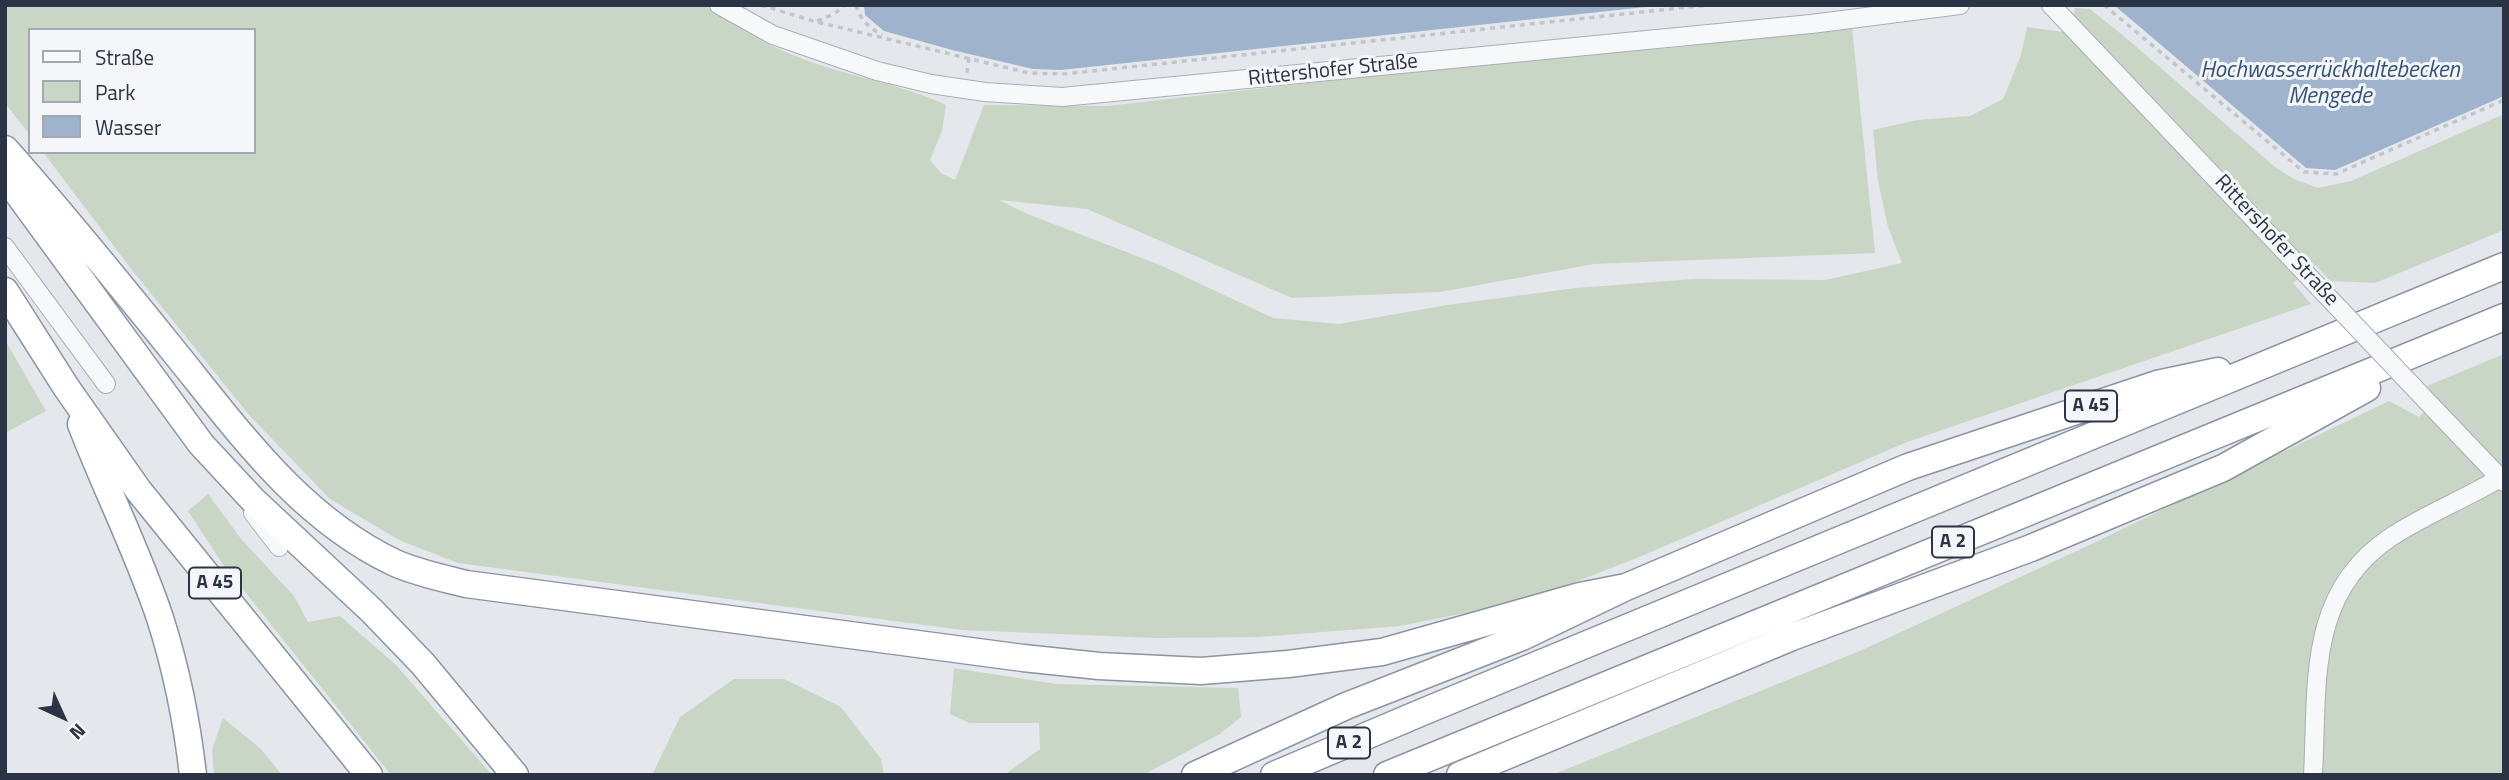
<!DOCTYPE html>
<meta charset="utf-8">
<style>
body{margin:0}
#map{position:relative;width:2509px;height:780px;overflow:hidden;background:#e4e7ec;font-family:"Titillium Web",sans-serif}
canvas{display:block}
.frame{position:absolute;inset:0;border:7px solid #2b3445;pointer-events:none}
.legend{position:absolute;left:28px;top:28px;width:228px;height:126px;box-sizing:border-box;background:#f4f6f9;border:2px solid #a4a8b1;margin:0;padding:9px 12px;list-style:none;font-size:21px;color:#2b3445}
.legend li{display:flex;align-items:center;gap:14px;height:35px}
.legend b{width:35px;border:2px solid #a4a8b1}
.north{position:absolute;left:28px;top:682px;width:70px;height:70px;-webkit-text-stroke:5px #f4f6f9;paint-order:stroke;rotate:135deg;font-size:19px;font-weight:700;line-height:28px;text-align:center;color:#2b3445}
.north::after{content:'';display:block;margin:auto;width:24px;height:32px;background:#2b3445;clip-path:polygon(50% 0,100% 100%,50% 72%,0 100%)}
</style>
<div id="map">
<canvas width="2509" height="780"></canvas>
<div class="frame"></div>
<ul class="legend">
<li><b style="height:9px;background:#f7f8fa"></b>Straße</li>
<li><b style="height:19px;background:#c9d6c5"></b>Park</li>
<li><b style="height:19px;background:#9fb4cc"></b>Wasser</li>
</ul>
<div class="north">N</div>
</div>
<script>
const c = document.querySelector('canvas').getContext('2d');
c.lineJoin = 'round';
function paint(path, color) { c.fillStyle = color; c.fill(path, 'evenodd'); }
function strokePath(path, color, width, dash) { c.strokeStyle = color; c.lineWidth = width; c.lineCap = dash ? 'butt' : 'round'; c.setLineDash(dash || []); c.stroke(path); }
function label(font, color, halo, rows, align = 'center') {
  c.font = font + ' "Titillium Web",sans-serif'; c.lineWidth = 6; c.setLineDash([]); c.textBaseline = 'middle'; c.strokeStyle = halo; c.fillStyle = color; for (const [text, x, y, turn = 0] of rows) {
    c.save(); c.translate(x, y); c.rotate((+turn || 0) * Math.PI / 180); c.textAlign = isNaN(turn) ? turn : align; if (halo) c.strokeText(text, 0, 0); c.fillText(text, 0, 0); c.restore();
  }
}
const green = new Path2D(`
 M 5,5 L 704,5 C 733,24 761,42 793,55 C 842,76 897,82 946,105 L 942,131 L 930,160 L 941,173 L 955,180 L 984,105 L 1107,106 L 1441,68 L 1680,47 L 1852,27 L 1875,253 L 1594,264 L 1440,292 L 1292,298 L 1087,209 L 999,200 L 1025,213 L 1160,265 L 1273,318 L 1339,324 L 1447,305 L 1576,288 L 1694,279 L 1825,280 L 1902,263 L 1888,227 L 1878,181 L 1873,130 L 1917,120 L 1970,116 L 2003,99 L 2021,55 L 2027,27 L 2063,32 L 2071,23 L 2075,8 L 2090,9 L 2125,37 L 2275,167 L 2294,179 L 2318,188 L 2351,181 L 2504,114 L 2504,230 L 2375,283 L 2330,281 L 2316,265 L 2293,283 L 2311,304 L 1907,442 L 1637,558 L 1526,601 L 1400,626 L 1259,637 L 1155,638 L 962,630 L 458,563 L 399,540 L 330,499 L 250,416 L 132,270 L 43,152 L 254,152 L 254,30 L 30,30 L 30,135 L 5,103 Z
 M 5,340 L 46,411 L 5,433 Z
 M 2504,354 L 2504,775 L 1552,775 L 1862,650 L 2083,548 L 2389,401 L 2419,417 L 2436,399 L 2427,386 Z
 M 208,494 L 242,540 L 294,596 L 308,622 L 340,616 L 396,665 L 492,775 L 391,775 L 222,563 L 188,511 Z
 M 954,668 L 1056,684 L 1238,688 L 1241,717 L 1220,734 L 1143,775 L 1004,775 L 1040,749 L 1039,723 L 969,723 L 950,714 Z
 M 734,679 L 784,679 L 841,707 L 881,759 L 884,775 L 652,775 L 680,717 Z
 M 223,718 L 261,749 L 282,775 L 214,775 L 212,750 Z`);
const water = new Path2D(`
 M 864,5 L 1664,5 L 1061,70 L 1033,69 L 952,50 L 884,31 L 865,15 Z
 M 2114,5 L 2504,5 L 2504,96 L 2335,170 L 2306,168 Z`);
const path = new Path2D(`
 M 761,5 L 813,21 L 1029,73 L 1064,74 L 1708,5
 M 856,5 C 860,20 869,27 882,35
 M 2104,5 L 2304,172 L 2336,174 L 2504,100
 M 817,21 L 834,14 L 845,5
 M 967,73 L 969,58`);
const minor = new Path2D(`
 M 719,5 L 773,35 L 877,71 L 931,84 L 985,92 L 1062,97 L 1811,24 L 1960,5
 M 2051,5 L 2311,279
 M 5,247 L 106,384
 M 2440,415 L 2504,482
 M 253,513 L 279,547
 M 2313,775 C 2318,685 2306,593 2391,537 C 2424,515 2465,499 2500,478`);
const highway = new Path2D(`
 M 5,149 C 63,214 117,281 172,349 C 237,429 298,517 395,563 C 418,573 442,578 466,584 L 1023,658 L 1099,666 L 1201,671 L 1288,664 L 1382,652 L 1580,596 L 1626,587
 M 5,176 L 201,444 L 253,500 L 372,611 L 423,664 L 515,775
 M 5,291 L 66,387 L 139,491 L 369,775
 M 81,424 C 106,489 138,552 160,618 C 176,668 187,722 193,775
 M 1195,775 L 1346,706 L 1522,637 L 1626,587 L 1908,467 L 2157,384 L 2218,371
 M 1274,775 L 1425,711 L 2504,266
 M 1387,775 L 2504,317
 M 1460,775 L 1792,637 L 2031,548 L 2223,468 L 2367,388`);
const minorBridge = new Path2D(`
 M 2311,279 L 2440,415`);
const shields = [
 [2091,406,52],
 [1953,542,42],
 [215,583,52],
 [1349,743,42]
];
const shieldNames = [
 ["A 45",2091,406],
 ["A 2",1953,542],
 ["A 45",215,583],
 ["A 2",1349,743]
];
const streetNames = [
 ["Rittershofer Straße",1333,71,-6],
 ["Rittershofer Straße",2276,241,47]
];
const waterNames = [
 ["Hochwasserrückhaltebecken",2330,71],
 ["Mengede",2330,97]
];
paint(green, '#c9d6c5');
paint(water, '#9fb4cc');
strokePath(minor, '#a9aeb7', 20);
strokePath(highway, '#8b94a3', 29);
strokePath(path, '#c2c5cb', 3.5, [5, 5]);
strokePath(minor, '#f7f8fa', 18);
strokePath(highway, '#fff', 26);
strokePath(minorBridge, '#a9aeb7', 20, []);
strokePath(minorBridge, '#f7f8fa', 18);
for (const [x, y, w] of shields) { const box = new Path2D(); box.roundRect(x - w / 2, y - 15.5, w, 31, 5); c.fillStyle = '#f4f6f9'; c.fill(box); strokePath(box, '#2b3445', 2); }
label('bold 19px', '#2b3445', null, shieldNames);
label('21px', '#2b3445', '#f4f6f9', streetNames);
label('italic 23px', '#34527a', '#f4f6f9', waterNames);
</script>
